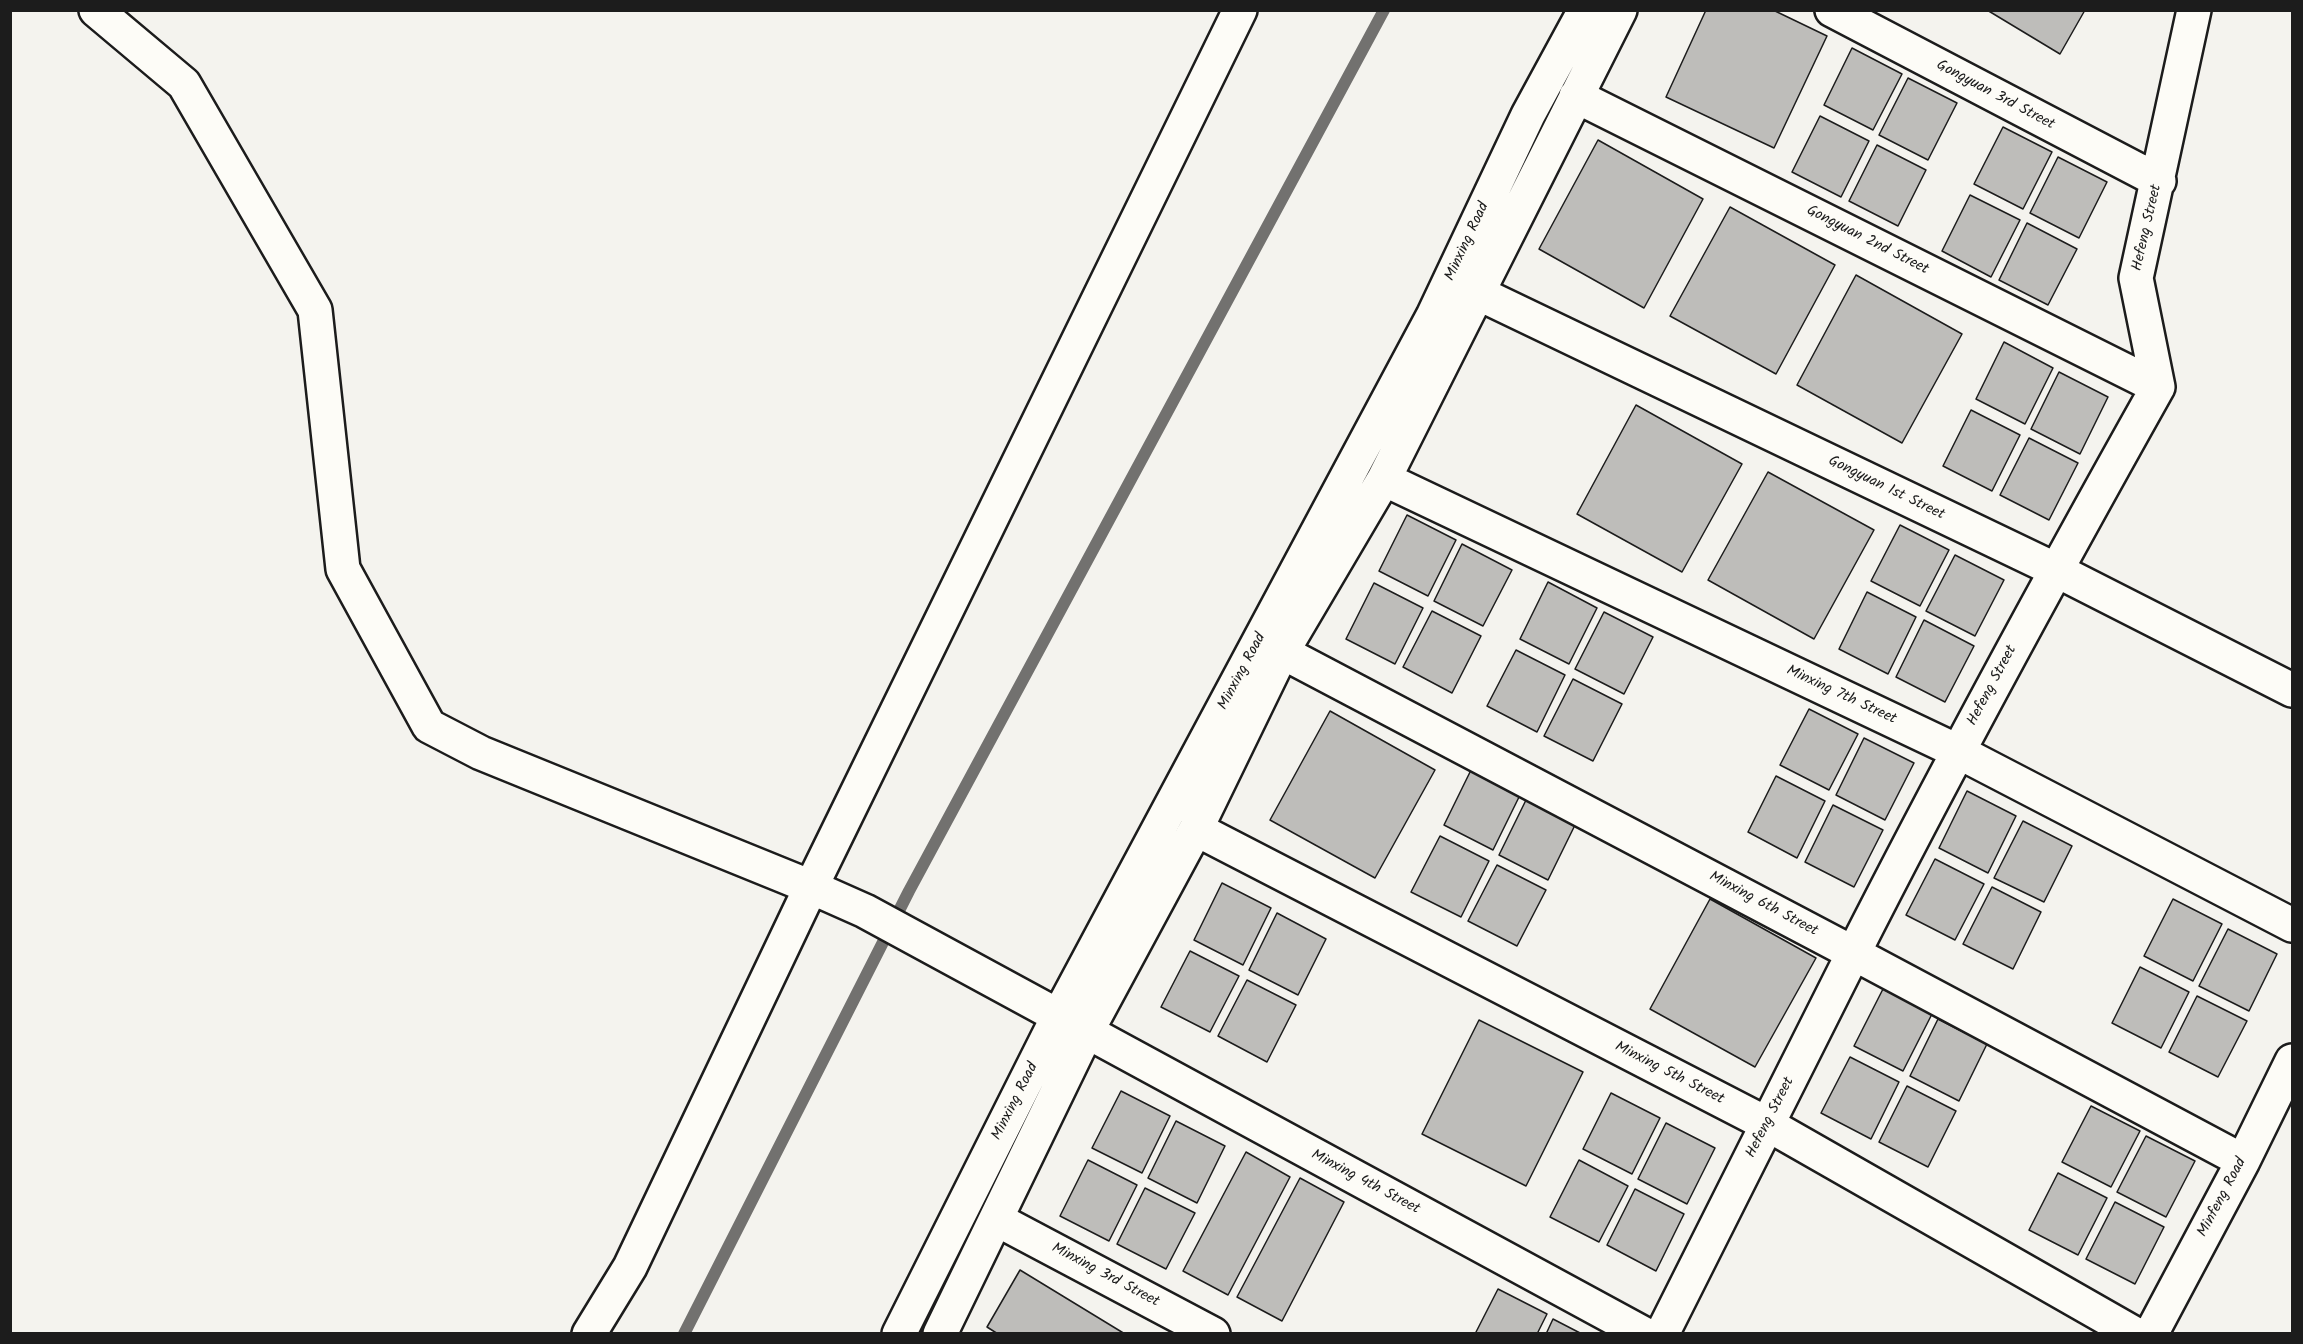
<!DOCTYPE html>
<style>
body{margin:0}
#map{position:relative;width:2303px;height:1344px;overflow:hidden;background:#f4f3ee;font-family:Kalam,sans-serif}
canvas{display:block}
.frame{position:absolute;inset:0;border:12px solid #1c1c1c;pointer-events:none}
</style>
<div id="map">
<canvas width="2303" height="1344"></canvas>
<div class="frame"></div>
</div>
<script>
const c = document.querySelector('canvas').getContext('2d');
c.lineJoin = 'round';
function strokePath(path, color, width, dash) { c.strokeStyle = color; c.lineWidth = width; c.lineCap = dash ? 'butt' : 'round'; c.setLineDash(dash || []); c.stroke(path); }
function paint(path, color) { c.fillStyle = color; c.fill(path, 'evenodd'); }
function label(font, color, halo, rows, align = 'center') {
  c.font = font + ' Kalam,sans-serif'; c.lineWidth = 4.5; c.setLineDash([]); c.textBaseline = 'middle'; c.strokeStyle = halo; c.fillStyle = color; for (const [text, x, y, turn = 0] of rows) {
    c.save(); c.translate(x, y); c.rotate((+turn || 0) * Math.PI / 180); c.textAlign = isNaN(turn) ? turn : align; if (halo) c.strokeText(text, 0, 0); c.fillText(text, 0, 0); c.restore();
  }
}
const stream = new Path2D(`
 M 684,1334 L 909,891 L 1384,10`);
const building = new Path2D(`
 M 1706,10 L 1773,10 L 1827,36 L 1774,148 L 1666,97 Z
 M 1987,10 L 2085,10 L 2060,54 Z
 M 1852,48 L 1902,74 L 1873,130 L 1824,105 Z
 M 1908,78 L 1957,103 L 1928,160 L 1879,135 Z
 M 1820,116 L 1869,141 L 1841,197 L 1792,172 Z
 M 2003,127 L 2052,152 L 2023,209 L 1974,184 Z
 M 1598,140 L 1703,199 L 1644,308 L 1539,249 Z
 M 1877,145 L 1926,170 L 1898,226 L 1849,201 Z
 M 2058,157 L 2107,182 L 2079,238 L 2030,213 Z
 M 1970,195 L 2020,220 L 1991,277 L 1942,251 Z
 M 1730,207 L 1835,265 L 1776,374 L 1670,316 Z
 M 2027,223 L 2077,249 L 2048,305 L 1999,280 Z
 M 1856,275 L 1962,334 L 1902,443 L 1797,385 Z
 M 2004,342 L 2053,368 L 2025,424 L 1976,399 Z
 M 2059,372 L 2108,397 L 2080,454 L 2031,429 Z
 M 1636,405 L 1742,464 L 1682,572 L 1577,514 Z
 M 1971,410 L 2020,435 L 1992,491 L 1943,466 Z
 M 2029,438 L 2078,463 L 2049,520 L 2000,495 Z
 M 1768,472 L 1874,530 L 1814,639 L 1708,580 Z
 M 1407,515 L 1456,540 L 1428,596 L 1379,571 Z
 M 1900,525 L 1949,550 L 1920,606 L 1871,581 Z
 M 1462,544 L 1512,570 L 1483,626 L 1434,601 Z
 M 1955,555 L 2004,580 L 1975,636 L 1926,611 Z
 M 1548,582 L 1597,608 L 1569,664 L 1520,639 Z
 M 1374,583 L 1423,608 L 1395,664 L 1346,639 Z
 M 1867,592 L 1916,617 L 1888,674 L 1839,649 Z
 M 1432,611 L 1481,636 L 1452,693 L 1403,667 Z
 M 1604,612 L 1653,637 L 1624,694 L 1575,669 Z
 M 1924,620 L 1974,646 L 1945,702 L 1896,677 Z
 M 1516,650 L 1565,675 L 1537,732 L 1487,706 Z
 M 1573,679 L 1622,704 L 1593,761 L 1544,736 Z
 M 1809,709 L 1858,734 L 1829,790 L 1780,765 Z
 M 1330,711 L 1435,770 L 1375,878 L 1270,820 Z
 M 1864,738 L 1914,763 L 1885,820 L 1836,795 Z
 M 1472,768 L 1521,793 L 1493,850 L 1444,825 Z
 M 1776,776 L 1825,801 L 1797,858 L 1748,832 Z
 M 1967,791 L 2016,816 L 1988,873 L 1939,848 Z
 M 1527,798 L 1576,823 L 1548,880 L 1499,855 Z
 M 1833,805 L 1883,830 L 1854,887 L 1805,862 Z
 M 2023,821 L 2072,846 L 2044,902 L 1994,878 Z
 M 1440,836 L 1489,861 L 1461,917 L 1411,892 Z
 M 1935,859 L 1984,884 L 1955,940 L 1906,915 Z
 M 1497,865 L 1546,890 L 1517,946 L 1468,921 Z
 M 1222,883 L 1271,908 L 1243,965 L 1194,940 Z
 M 1992,887 L 2041,912 L 2013,969 L 1963,944 Z
 M 1710,899 L 1816,958 L 1755,1067 L 1650,1009 Z
 M 2173,899 L 2222,924 L 2193,981 L 2144,956 Z
 M 1277,913 L 1326,939 L 1298,995 L 1249,970 Z
 M 2228,929 L 2277,954 L 2249,1011 L 2199,986 Z
 M 1190,951 L 1239,976 L 1210,1032 L 1161,1007 Z
 M 2140,967 L 2189,992 L 2161,1048 L 2112,1023 Z
 M 1247,980 L 1296,1005 L 1267,1062 L 1218,1036 Z
 M 1883,989 L 1932,1014 L 1903,1071 L 1854,1046 Z
 M 2197,996 L 2247,1021 L 2218,1077 L 2169,1052 Z
 M 1938,1019 L 1987,1044 L 1959,1101 L 1910,1076 Z
 M 1479,1020 L 1583,1072 L 1526,1186 L 1422,1134 Z
 M 1850,1057 L 1899,1082 L 1871,1139 L 1821,1113 Z
 M 1907,1086 L 1956,1111 L 1928,1167 L 1879,1142 Z
 M 1121,1091 L 1170,1116 L 1142,1173 L 1092,1148 Z
 M 1611,1093 L 1660,1118 L 1632,1174 L 1583,1149 Z
 M 2091,1106 L 2140,1131 L 2111,1187 L 2062,1162 Z
 M 1176,1121 L 1225,1146 L 1197,1203 L 1148,1178 Z
 M 1666,1123 L 1715,1148 L 1687,1204 L 1638,1179 Z
 M 2146,1136 L 2195,1161 L 2166,1217 L 2117,1192 Z
 M 1246,1152 L 1290,1177 L 1228,1295 L 1183,1271 Z
 M 1088,1160 L 1137,1185 L 1109,1241 L 1060,1216 Z
 M 1579,1160 L 1628,1186 L 1599,1242 L 1550,1217 Z
 M 2058,1173 L 2107,1198 L 2078,1255 L 2029,1230 Z
 M 1300,1178 L 1344,1202 L 1282,1321 L 1237,1297 Z
 M 1145,1188 L 1195,1213 L 1166,1269 L 1117,1244 Z
 M 1635,1189 L 1684,1214 L 1656,1271 L 1607,1245 Z
 M 2115,1202 L 2164,1227 L 2135,1284 L 2086,1259 Z
 M 1020,1270 L 1125,1334 L 998,1334 L 987,1327 Z
 M 1498,1289 L 1547,1314 L 1537,1334 L 1475,1334 Z
 M 1553,1319 L 1582,1334 L 1546,1334 Z`);
const minor = new Path2D(`
 M 96,10 L 184,84 L 315,310 L 343,569 L 429,726 L 481,753 L 811,887 L 865,911 L 1644,1334
 M 1832,10 L 2159,181
 M 1576,96 L 2158,387
 M 1478,293 L 2056,570 L 2292,690
 M 1384,479 L 1959,752 L 2292,925
 M 1282,652 L 1853,953 L 2243,1161
 M 1196,829 L 1767,1124 L 2135,1334
 M 996,1219 L 1213,1334
 M 589,1334 L 630,1267 L 811,887 L 1240,10
 M 899,1334 L 1058,1017 L 1433,316 L 1528,115 L 1585,10
 M 940,1334 L 1086,1033 L 1196,829 L 1282,652 L 1384,479 L 1620,10
 M 1662,1334 C 1726,1207 1789,1080 1853,954 C 1950,763 2053,574 2158,387 L 2136,278 L 2194,10
 M 2151,1334 L 2243,1161 L 2292,1061`);
const streetNames = [
 ["Gongyuan 3rd Street",1995,96,28],
 ["Hefeng Street",2148,228,-77],
 ["Gongyuan 2nd Street",1867,241,27],
 ["Minxing Road",1468,242,-65],
 ["Gongyuan 1st Street",1886,489,26],
 ["Minxing Road",1243,672,-62],
 ["Hefeng Street",1993,686,-62],
 ["Minxing 7th Street",1841,696,25],
 ["Minxing 6th Street",1763,905,28],
 ["Minxing 5th Street",1669,1074,27],
 ["Minxing Road",1016,1102,-63],
 ["Hefeng Street",1771,1118,-63],
 ["Minxing 4th Street",1365,1183,28],
 ["Minfeng Road",2223,1198,-62],
 ["Minxing 3rd Street",1105,1276,28]
];
strokePath(stream, '#72716f', 12);
paint(building, '#bebdba');
strokePath(building, '#1c1c1c', 1.5);
strokePath(minor, '#1c1c1c', 38);
strokePath(minor, '#fdfcf7', 33);
label('15px', '#1c1c1c', '#fdfcf7', streetNames);
</script>
